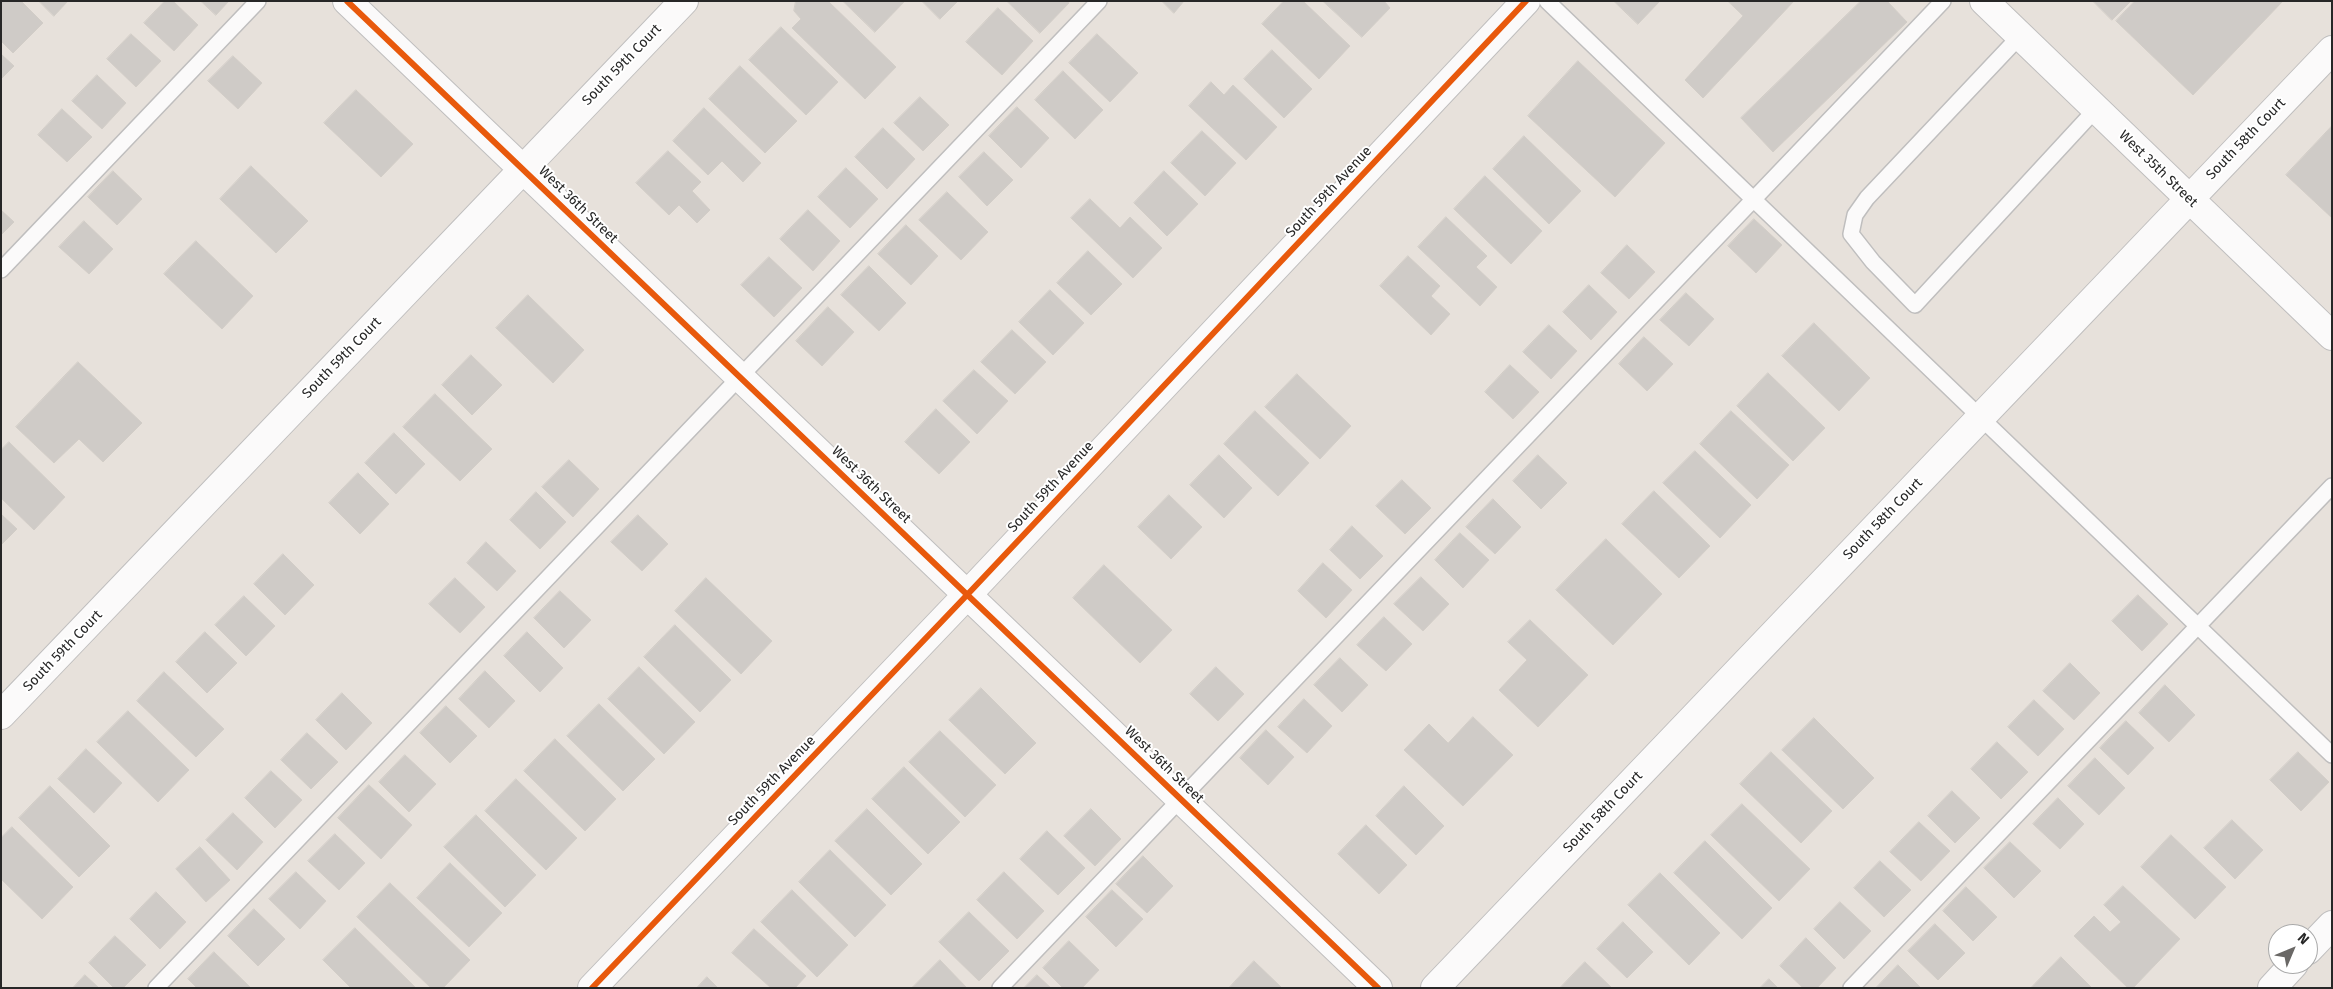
<!DOCTYPE html>
<style>
body{margin:0}
#map{position:relative;width:2333px;height:989px;overflow:hidden;background:#e7e1db;font-family:"Fira Sans",sans-serif}
canvas{display:block}
.frame{position:absolute;inset:0;border:2px solid #272727;pointer-events:none}
.north{position:absolute;left:2268px;top:924px;width:50px;height:50px;box-sizing:border-box;background:#fff;border:1px solid #a9a9a9;border-radius:50%;rotate:45deg;font-size:14px;font-weight:700;line-height:20px;text-align:center;color:#272727}
.north::after{content:'';display:block;margin:auto;width:18px;height:22px;background:#6a6866;clip-path:polygon(50% 0,100% 100%,50% 72%,0 100%)}
</style>
<div id="map">
<canvas width="2333" height="989"></canvas>
<div class="frame"></div>
<div class="north">N</div>
</div>
<script>
const c = document.querySelector('canvas').getContext('2d');
c.lineJoin = 'round';
function paint(path, color) { c.fillStyle = color; c.fill(path, 'evenodd'); }
function strokePath(path, color, width, dash) { c.strokeStyle = color; c.lineWidth = width; c.lineCap = dash ? 'butt' : 'round'; c.setLineDash(dash || []); c.stroke(path); }
function label(font, color, halo, rows, align = 'center') {
  c.font = font + ' "Fira Sans",sans-serif'; c.lineWidth = 4; c.setLineDash([]); c.textBaseline = 'middle'; c.strokeStyle = halo; c.fillStyle = color; for (const [text, x, y, turn = 0] of rows) {
    c.save(); c.translate(x, y); c.rotate((+turn || 0) * Math.PI / 180); c.textAlign = isNaN(turn) ? turn : align; if (halo) c.strokeText(text, 0, 0); c.fillText(text, 0, 0); c.restore();
  }
}
const building = new Path2D(`
 M 1,1 L 21,1 L 43,23 L 13,53 L 1,41 Z
 M 39,1 L 68,1 L 54,16 Z
 M 165,1 L 173,1 L 198,25 L 174,51 L 144,23 Z
 M 201,1 L 229,1 L 216,15 Z
 M 796,1 L 828,1 L 896,67 L 865,99 L 792,28 L 801,19 L 794,11 Z
 M 843,1 L 905,1 L 875,32 Z
 M 922,1 L 958,1 L 940,19 Z
 M 1007,1 L 1068,1 L 1069,3 L 1040,33 Z
 M 1162,1 L 1184,1 L 1174,13 Z
 M 1284,1 L 1303,1 L 1350,46 L 1319,79 L 1262,24 Z
 M 1323,1 L 1384,1 L 1390,8 L 1362,37 Z
 M 1614,1 L 1660,1 L 1638,24 Z
 M 1728,1 L 1794,1 L 1703,98 L 1685,80 L 1743,16 Z
 M 1861,1 L 1887,1 L 1907,22 L 1773,152 L 1741,118 Z
 M 2093,1 L 2131,1 L 2112,20 Z
 M 2135,1 L 2283,1 L 2193,95 L 2116,21 Z
 M 998,8 L 1033,41 L 1002,75 L 966,42 Z
 M 781,27 L 838,82 L 806,115 L 749,60 Z
 M 131,34 L 161,61 L 136,87 L 107,59 Z
 M 1097,34 L 1138,73 L 1110,102 L 1069,63 Z
 M 1272,50 L 1312,89 L 1284,118 L 1244,79 Z
 M 1,54 L 14,66 L 1,79 Z
 M 233,56 L 262,83 L 238,109 L 208,81 Z
 M 1578,61 L 1665,143 L 1615,197 L 1528,116 Z
 M 740,66 L 797,121 L 765,153 L 709,99 Z
 M 1063,71 L 1103,110 L 1075,139 L 1035,100 Z
 M 97,75 L 126,103 L 102,129 L 72,101 Z
 M 1211,82 L 1224,95 L 1233,85 L 1277,127 L 1246,160 L 1189,106 Z
 M 356,90 L 413,144 L 381,177 L 324,123 Z
 M 920,97 L 949,125 L 923,151 L 894,123 Z
 M 1017,107 L 1049,138 L 1021,168 L 989,136 Z
 M 704,108 L 761,163 L 743,182 L 722,161 L 708,175 L 673,141 Z
 M 62,109 L 92,137 L 67,162 L 38,135 Z
 M 2332,126 L 2332,218 L 2286,175 Z
 M 883,128 L 915,159 L 887,189 L 855,157 Z
 M 1202,131 L 1236,163 L 1205,196 L 1171,163 Z
 M 1524,136 L 1581,191 L 1549,224 L 1493,169 Z
 M 668,151 L 701,182 L 692,191 L 710,210 L 697,223 L 679,205 L 669,215 L 636,183 Z
 M 984,152 L 1013,180 L 987,206 L 959,177 Z
 M 251,166 L 308,221 L 276,253 L 220,199 Z
 M 846,168 L 878,199 L 850,228 L 818,197 Z
 M 113,171 L 142,199 L 117,225 L 88,197 Z
 M 1164,171 L 1198,204 L 1167,236 L 1134,203 Z
 M 1485,176 L 1542,231 L 1511,264 L 1454,209 Z
 M 947,192 L 988,232 L 961,260 L 919,220 Z
 M 1090,199 L 1120,228 L 1130,217 L 1162,248 L 1133,278 L 1071,218 Z
 M 1,210 L 14,222 L 1,235 Z
 M 808,210 L 840,241 L 813,271 L 780,239 Z
 M 1446,217 L 1487,256 L 1476,267 L 1497,287 L 1480,306 L 1418,247 Z
 M 1754,219 L 1782,245 L 1756,273 L 1728,246 Z
 M 84,221 L 113,249 L 89,274 L 59,247 Z
 M 906,225 L 938,256 L 911,285 L 878,254 Z
 M 196,241 L 253,296 L 222,329 L 164,274 Z
 M 1627,245 L 1655,272 L 1629,299 L 1601,273 Z
 M 1088,251 L 1122,284 L 1091,315 L 1057,283 Z
 M 1408,256 L 1440,286 L 1431,296 L 1450,314 L 1431,335 L 1380,286 Z
 M 769,257 L 802,288 L 774,317 L 741,285 Z
 M 869,266 L 906,303 L 879,331 L 841,295 Z
 M 1589,285 L 1617,312 L 1591,340 L 1563,312 Z
 M 1050,290 L 1084,323 L 1053,355 L 1019,322 Z
 M 1686,293 L 1714,319 L 1689,346 L 1660,320 Z
 M 528,295 L 584,350 L 553,383 L 496,328 Z
 M 828,307 L 854,332 L 822,366 L 796,341 Z
 M 1814,323 L 1870,378 L 1839,411 L 1782,356 Z
 M 1549,325 L 1577,351 L 1551,379 L 1523,352 Z
 M 1012,330 L 1046,362 L 1015,394 L 981,362 Z
 M 1644,337 L 1673,364 L 1647,391 L 1619,364 Z
 M 471,355 L 502,385 L 472,415 L 442,385 Z
 M 78,362 L 142,423 L 103,462 L 79,439 L 54,463 L 16,427 Z
 M 1510,365 L 1539,392 L 1513,419 L 1485,392 Z
 M 974,370 L 1008,401 L 977,434 L 943,401 Z
 M 1768,373 L 1825,428 L 1793,461 L 1737,406 Z
 M 1297,374 L 1351,426 L 1320,459 L 1265,407 Z
 M 435,394 L 492,449 L 460,481 L 403,427 Z
 M 936,409 L 970,442 L 939,474 L 905,442 Z
 M 1255,411 L 1309,463 L 1278,496 L 1224,444 Z
 M 1731,411 L 1789,465 L 1757,499 L 1700,444 Z
 M 394,433 L 425,464 L 396,494 L 365,463 Z
 M 9,442 L 65,497 L 34,530 L 1,498 L 1,450 Z
 M 1695,451 L 1751,505 L 1720,538 L 1663,483 Z
 M 1219,455 L 1252,488 L 1224,518 L 1190,485 Z
 M 1538,455 L 1567,483 L 1541,509 L 1513,481 Z
 M 569,460 L 599,489 L 573,517 L 542,487 Z
 M 358,473 L 389,504 L 360,534 L 329,503 Z
 M 1402,480 L 1431,508 L 1405,534 L 1376,506 Z
 M 1654,491 L 1710,546 L 1679,578 L 1622,524 Z
 M 536,492 L 566,522 L 540,549 L 510,520 Z
 M 1169,495 L 1202,527 L 1171,559 L 1138,527 Z
 M 1493,499 L 1521,527 L 1495,554 L 1466,527 Z
 M 1,514 L 17,529 L 1,545 Z
 M 638,515 L 668,544 L 642,571 L 611,542 Z
 M 1352,526 L 1383,556 L 1360,579 L 1330,550 Z
 M 1460,533 L 1489,560 L 1463,588 L 1435,560 Z
 M 1606,539 L 1662,594 L 1613,645 L 1556,590 Z
 M 486,542 L 516,571 L 497,591 L 467,563 Z
 M 283,554 L 314,585 L 285,615 L 254,584 Z
 M 1323,563 L 1352,590 L 1326,618 L 1298,591 Z
 M 1104,565 L 1172,630 L 1140,663 L 1073,598 Z
 M 1421,577 L 1449,604 L 1423,631 L 1394,604 Z
 M 455,578 L 485,607 L 460,633 L 429,604 Z
 M 706,578 L 772,641 L 741,674 L 675,611 Z
 M 560,591 L 591,620 L 564,648 L 534,618 Z
 M 2138,595 L 2168,624 L 2142,651 L 2112,621 Z
 M 244,596 L 275,626 L 246,656 L 215,625 Z
 M 1384,617 L 1412,644 L 1386,671 L 1357,645 Z
 M 1530,620 L 1588,675 L 1538,727 L 1499,690 L 1527,660 L 1508,642 Z
 M 675,625 L 731,680 L 700,712 L 644,657 Z
 M 205,632 L 237,663 L 207,693 L 176,662 Z
 M 527,632 L 563,668 L 540,692 L 504,656 Z
 M 1340,658 L 1368,685 L 1342,712 L 1314,685 Z
 M 2070,663 L 2100,693 L 2074,720 L 2043,691 Z
 M 639,667 L 695,722 L 664,754 L 608,699 Z
 M 1216,667 L 1244,694 L 1218,721 L 1190,694 Z
 M 485,671 L 515,701 L 489,728 L 459,699 Z
 M 164,672 L 224,729 L 196,757 L 137,701 Z
 M 2165,685 L 2195,715 L 2169,742 L 2139,713 Z
 M 981,688 L 1036,743 L 1005,774 L 949,720 Z
 M 342,693 L 372,723 L 346,750 L 316,720 Z
 M 1304,699 L 1332,726 L 1307,753 L 1278,727 Z
 M 2034,700 L 2064,729 L 2038,756 L 2008,727 Z
 M 599,704 L 655,759 L 623,791 L 567,736 Z
 M 446,706 L 477,736 L 450,763 L 420,733 Z
 M 128,711 L 189,770 L 158,802 L 97,742 Z
 M 1473,717 L 1513,755 L 1463,806 L 1404,750 L 1429,724 L 1448,743 Z
 M 1814,718 L 1874,778 L 1843,809 L 1782,750 Z
 M 2126,721 L 2154,748 L 2128,775 L 2100,748 Z
 M 1266,730 L 1294,757 L 1268,785 L 1240,758 Z
 M 940,731 L 996,785 L 965,817 L 909,762 Z
 M 307,733 L 338,762 L 311,789 L 281,760 Z
 M 555,739 L 616,799 L 585,831 L 524,771 Z
 M 1997,742 L 2028,772 L 2001,799 L 1971,769 Z
 M 86,749 L 122,783 L 94,813 L 58,779 Z
 M 1771,752 L 1832,811 L 1801,843 L 1740,784 Z
 M 2298,752 L 2329,782 L 2301,811 L 2270,780 Z
 M 405,755 L 436,784 L 409,812 L 379,782 Z
 M 2095,758 L 2125,788 L 2099,815 L 2068,786 Z
 M 904,767 L 960,822 L 928,854 L 872,799 Z
 M 271,771 L 302,800 L 275,828 L 245,798 Z
 M 516,779 L 577,838 L 546,870 L 485,811 Z
 M 369,785 L 412,825 L 381,859 L 338,818 Z
 M 50,786 L 110,846 L 79,877 L 19,818 Z
 M 1404,786 L 1444,826 L 1416,855 L 1376,816 Z
 M 1952,791 L 1980,818 L 1955,843 L 1928,816 Z
 M 2058,798 L 2084,824 L 2060,849 L 2033,824 Z
 M 1742,804 L 1810,869 L 1779,901 L 1711,835 Z
 M 867,809 L 922,864 L 891,895 L 835,841 Z
 M 1091,809 L 1121,839 L 1095,866 L 1064,836 Z
 M 233,813 L 263,842 L 237,870 L 206,840 Z
 M 476,815 L 536,875 L 505,907 L 444,847 Z
 M 2232,820 L 2263,850 L 2235,879 L 2204,848 Z
 M 1919,822 L 1950,851 L 1921,881 L 1890,852 Z
 M 1366,825 L 1407,865 L 1379,894 L 1338,854 Z
 M 12,827 L 73,887 L 42,919 L 1,879 L 1,838 Z
 M 1047,831 L 1085,868 L 1058,895 L 1020,859 Z
 M 335,834 L 365,863 L 339,890 L 308,861 Z
 M 2171,835 L 2226,887 L 2195,919 L 2141,867 Z
 M 1705,841 L 1772,908 L 1742,939 L 1674,873 Z
 M 2010,842 L 2041,871 L 2014,898 L 1984,868 Z
 M 200,847 L 230,880 L 206,902 L 176,869 Z
 M 830,850 L 886,905 L 855,937 L 799,882 Z
 M 1143,856 L 1173,886 L 1147,913 L 1116,884 Z
 M 1880,861 L 1911,890 L 1884,917 L 1854,888 Z
 M 450,863 L 502,913 L 469,947 L 417,898 Z
 M 296,872 L 326,901 L 300,929 L 269,899 Z
 M 1004,872 L 1044,911 L 1017,939 L 977,900 Z
 M 1660,873 L 1720,933 L 1689,965 L 1628,905 Z
 M 390,883 L 470,960 L 443,988 L 431,988 L 357,917 Z
 M 2123,886 L 2180,939 L 2133,988 L 2128,988 L 2074,936 L 2094,916 L 2110,932 L 2121,922 L 2104,905 Z
 M 1966,887 L 1997,917 L 1973,941 L 1943,911 Z
 M 792,890 L 848,945 L 817,977 L 761,922 Z
 M 1112,890 L 1143,919 L 1116,947 L 1086,917 Z
 M 156,892 L 186,922 L 160,949 L 130,919 Z
 M 1840,902 L 1871,931 L 1844,959 L 1814,929 Z
 M 254,909 L 285,939 L 258,966 L 228,936 Z
 M 969,912 L 1009,951 L 979,981 L 939,942 Z
 M 1623,922 L 1653,952 L 1627,978 L 1597,949 Z
 M 1935,924 L 1965,953 L 1938,980 L 1908,951 Z
 M 355,928 L 416,988 L 351,988 L 323,960 Z
 M 754,929 L 806,976 L 795,988 L 771,988 L 732,953 Z
 M 115,936 L 146,965 L 123,988 L 114,988 L 89,963 Z
 M 1806,938 L 1836,968 L 1817,988 L 1803,988 L 1780,966 Z
 M 1069,941 L 1099,970 L 1082,988 L 1063,988 L 1043,968 Z
 M 214,952 L 251,988 L 197,988 L 188,979 Z
 M 2061,957 L 2092,988 L 2031,988 Z
 M 940,960 L 967,988 L 913,987 Z
 M 1254,961 L 1282,988 L 1229,988 Z
 M 1585,962 L 1612,988 L 1560,988 Z
 M 1898,965 L 1921,988 L 1876,988 Z
 M 85,975 L 99,988 L 73,988 Z
 M 1037,975 L 1051,988 L 1024,988 Z
 M 707,977 L 718,988 L 697,988 Z
 M 1769,979 L 1778,988 L 1760,988 Z`);
const lane = new Path2D(`
 M 1547,1 L 2332,755
 M 2020,36 L 1867,198 L 1855,215 L 1851,234 L 1873,262 L 1915,305 L 2096,109
 M 1,270 L 258,1
 M 156,988 L 1099,1
 M 1000,988 L 1943,1
 M 1851,988 L 2332,486`);
const street = new Path2D(`
 M 347,1 L 1378,988
 M 1,715 L 684,1
 M 2308,950 L 2332,925
 M 592,988 L 967,595 L 1526,1
 M 1435,988 L 2332,50
 M 2272,988 L 2294,964`);
const secondary = new Path2D(`
 M 1984,1 L 2332,336`);
const cycleway = new Path2D(`
 M 347,1 L 1378,988
 M 592,988 L 967,595 L 1526,1`);
const streetNames = [
 ["South 59th Court",622,65,-46],
 ["South 58th Court",2246,139,-46],
 ["West 35th Street",2158,169,44],
 ["South 59th Avenue",1329,192,-47],
 ["West 36th Street",578,205,44],
 ["South 59th Court",342,358,-46],
 ["West 36th Street",871,485,44],
 ["South 59th Avenue",1051,487,-47],
 ["South 58th Court",1883,519,-46],
 ["South 59th Court",63,651,-46],
 ["West 36th Street",1164,765,44],
 ["South 59th Avenue",772,781,-46],
 ["South 58th Court",1603,812,-46]
];
paint(building, '#cfcbc7');
strokePath(building, '#d2cdc7', 1);
strokePath(lane, '#bfbebe', 18);
strokePath(street, '#bfbebe', 30);
strokePath(secondary, '#bfbebe', 30);
strokePath(lane, '#fbfafa', 15);
strokePath(street, '#fbfafa', 28);
strokePath(secondary, '#fbfafa', 28);
strokePath(cycleway, '#e8590c', 6);
label('14px', '#272727', '#fff', streetNames);
</script>
